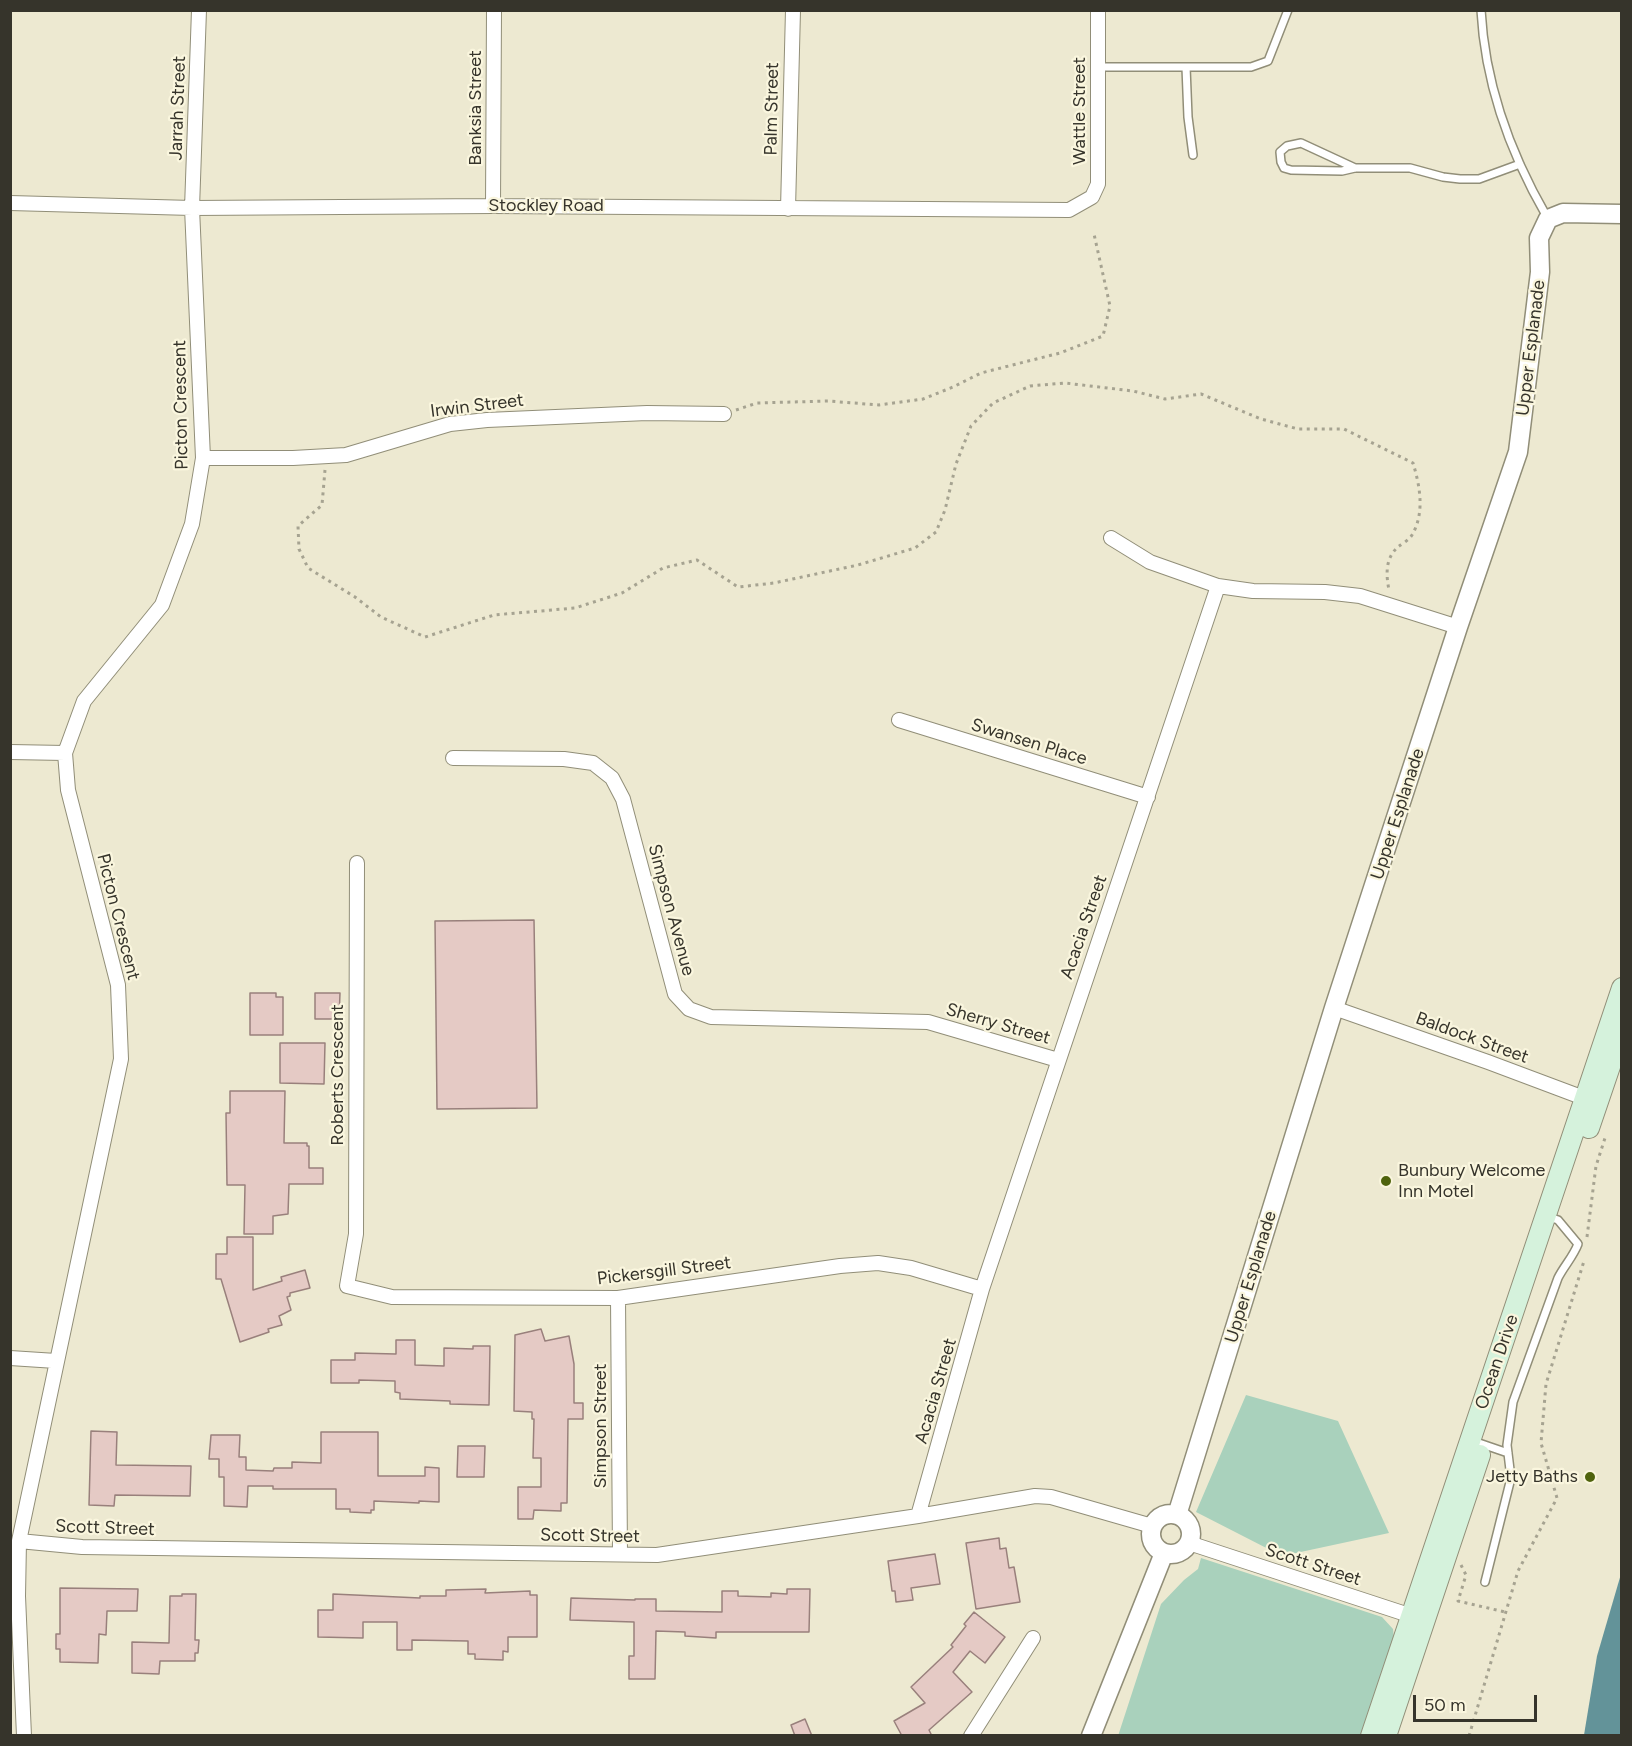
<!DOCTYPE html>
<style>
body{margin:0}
#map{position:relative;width:1632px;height:1746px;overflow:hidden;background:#ede9d1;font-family:Figtree,sans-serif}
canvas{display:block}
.frame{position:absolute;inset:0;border:12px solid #36342b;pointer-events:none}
.scale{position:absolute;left:1413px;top:1695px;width:124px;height:27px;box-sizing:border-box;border:3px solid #36342b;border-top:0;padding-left:8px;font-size:18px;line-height:21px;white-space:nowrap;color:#36342b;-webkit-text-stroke:4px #faf6de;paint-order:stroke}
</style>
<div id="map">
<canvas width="1632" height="1746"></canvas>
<div class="frame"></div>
<div class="scale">50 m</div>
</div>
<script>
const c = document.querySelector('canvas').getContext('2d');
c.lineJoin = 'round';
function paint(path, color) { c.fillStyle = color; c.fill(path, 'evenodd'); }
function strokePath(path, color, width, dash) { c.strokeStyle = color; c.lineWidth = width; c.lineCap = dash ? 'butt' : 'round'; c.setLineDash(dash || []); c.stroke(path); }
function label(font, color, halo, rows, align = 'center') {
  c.font = font + ' Figtree,sans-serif'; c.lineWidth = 4.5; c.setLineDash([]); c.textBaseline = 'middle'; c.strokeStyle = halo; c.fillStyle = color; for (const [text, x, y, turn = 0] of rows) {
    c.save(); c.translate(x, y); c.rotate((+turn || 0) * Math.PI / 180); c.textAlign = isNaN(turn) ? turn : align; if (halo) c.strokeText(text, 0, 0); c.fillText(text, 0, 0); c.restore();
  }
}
const green = new Path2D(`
 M 1246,1395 L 1338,1421 L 1389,1533 L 1282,1556 L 1196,1512 Z
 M 1201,1558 L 1382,1617 L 1393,1629 L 1395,1648 L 1365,1735 L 1118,1736 L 1161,1604 L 1184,1580 L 1198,1569 Z`);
const water = new Path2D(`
 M 1621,1574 L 1621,1735 L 1584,1735 L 1597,1656 Z`);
const building = new Path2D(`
 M 534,920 L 537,1108 L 437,1109 L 435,921 Z
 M 250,993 L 276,993 L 276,997 L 283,997 L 283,1035 L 250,1035 Z
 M 315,993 L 340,993 L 339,1019 L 315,1019 Z
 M 280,1043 L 325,1043 L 324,1084 L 280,1083 Z
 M 230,1091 L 285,1091 L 284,1143 L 307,1143 L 307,1146 L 309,1146 L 309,1168 L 323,1168 L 323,1184 L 289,1184 L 288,1214 L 273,1216 L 273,1234 L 244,1234 L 245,1185 L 227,1185 L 226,1113 L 230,1113 Z
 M 227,1237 L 253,1237 L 253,1290 L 282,1281 L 281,1277 L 305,1270 L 310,1288 L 290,1293 L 290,1296 L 287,1297 L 291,1310 L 279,1316 L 282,1325 L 268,1329 L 269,1332 L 240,1342 L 221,1279 L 216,1279 L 216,1254 L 227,1254 Z
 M 541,1329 L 545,1341 L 569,1336 L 574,1364 L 574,1403 L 583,1403 L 583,1419 L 568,1419 L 567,1503 L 561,1503 L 561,1511 L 534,1510 L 533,1519 L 518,1519 L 518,1487 L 541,1487 L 541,1458 L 533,1458 L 534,1419 L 532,1419 L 532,1412 L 514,1411 L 515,1335 Z
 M 396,1340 L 415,1340 L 415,1365 L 444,1366 L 444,1348 L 473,1349 L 473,1346 L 490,1346 L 489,1405 L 450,1404 L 450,1401 L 400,1399 L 400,1393 L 395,1392 L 395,1381 L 359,1380 L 359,1383 L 331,1383 L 331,1360 L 355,1360 L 355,1353 L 396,1354 Z
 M 91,1431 L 117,1432 L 116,1465 L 191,1466 L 190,1496 L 115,1495 L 114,1506 L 89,1505 Z
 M 321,1432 L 378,1432 L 378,1476 L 425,1476 L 425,1467 L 439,1468 L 439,1502 L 419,1501 L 419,1503 L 374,1501 L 374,1510 L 371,1510 L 371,1513 L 350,1512 L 350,1509 L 336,1509 L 336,1489 L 273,1489 L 273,1486 L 248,1486 L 247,1507 L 224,1506 L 224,1477 L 219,1477 L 219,1459 L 209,1459 L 211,1435 L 240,1435 L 239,1457 L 246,1457 L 246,1470 L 273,1471 L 274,1468 L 292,1468 L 292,1462 L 321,1463 Z
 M 458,1446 L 485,1446 L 484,1477 L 457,1477 Z
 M 999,1538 L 1000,1549 L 1006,1548 L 1009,1568 L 1014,1567 L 1020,1602 L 976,1609 L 966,1543 Z
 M 935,1554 L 940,1584 L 911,1588 L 913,1600 L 896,1602 L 895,1591 L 892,1591 L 888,1561 Z
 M 60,1588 L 138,1589 L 137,1611 L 107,1611 L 106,1635 L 99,1634 L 98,1663 L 60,1662 L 60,1649 L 56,1649 L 56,1634 L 60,1634 Z
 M 486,1589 L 485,1593 L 530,1591 L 530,1595 L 537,1595 L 537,1637 L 508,1637 L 508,1652 L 503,1651 L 503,1660 L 475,1659 L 475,1654 L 468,1654 L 468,1641 L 412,1640 L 412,1650 L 397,1650 L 397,1622 L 363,1622 L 363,1638 L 318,1637 L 318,1610 L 333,1610 L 333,1594 L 420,1598 L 420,1596 L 446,1596 L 446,1590 Z
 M 787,1589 L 810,1589 L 809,1632 L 716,1632 L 716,1638 L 685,1636 L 685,1632 L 656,1631 L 655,1679 L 629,1679 L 629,1656 L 634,1656 L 634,1622 L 570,1620 L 571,1598 L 635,1600 L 635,1599 L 656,1599 L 656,1611 L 722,1612 L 722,1591 L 738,1591 L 738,1596 L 771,1597 L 771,1593 L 787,1594 Z
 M 182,1594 L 196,1594 L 195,1640 L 199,1640 L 198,1653 L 195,1653 L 195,1661 L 160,1661 L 159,1674 L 132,1673 L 132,1642 L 169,1643 L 170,1596 L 182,1596 Z
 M 974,1612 L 1005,1637 L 985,1663 L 970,1651 L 953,1672 L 972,1692 L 929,1730 L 932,1736 L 902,1736 L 894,1721 L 925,1703 L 911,1687 L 953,1647 L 951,1645 L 966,1626 L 964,1624 Z
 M 805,1719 L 812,1736 L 795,1736 L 791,1725 Z`);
const path = new Path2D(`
 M 736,410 L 757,403 L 828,401 L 879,405 L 923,399 L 953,387 L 981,373 L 1060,353 L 1103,336 L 1110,306 L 1094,234
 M 325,470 L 322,505 L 298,526 L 299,549 L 308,568 L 355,597 L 381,617 L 425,637 L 494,615 L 575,608 L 622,593 L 663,568 L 697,560 L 738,587 L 774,583 L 858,565 L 915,548 L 936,532 L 945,510 L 956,464 L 971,426 L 993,403 L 1030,386 L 1065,383 L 1133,391 L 1165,399 L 1201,394 L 1261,419 L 1298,429 L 1344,429 L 1413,463 C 1420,486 1425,513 1412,535 C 1409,540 1402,544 1398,547 C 1385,558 1386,575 1389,590
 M 1587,1237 L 1596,1166 L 1605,1138
 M 1461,1565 L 1466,1575 L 1458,1601 L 1505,1612
 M 1469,1736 L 1518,1571 L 1557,1498 L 1541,1443 L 1546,1384 L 1584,1261`);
const service = new Path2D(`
 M 1481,10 C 1485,85 1510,153 1547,217
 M 1098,67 L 1251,67 L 1268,61 L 1288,10
 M 1186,67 L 1188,117 L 1193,155
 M 1355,168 L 1301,143 L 1287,146 L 1280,152 L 1281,162 L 1284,168 L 1291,170 L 1342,171 L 1355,168 L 1410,168 L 1443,177 L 1460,179 L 1479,179 L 1520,164
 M 1473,1441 L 1508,1453
 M 1485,1582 L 1511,1478 L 1507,1445 L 1513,1402 L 1558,1278 C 1564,1266 1573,1257 1578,1244 L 1558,1220 L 1549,1217`);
const minor = new Path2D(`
 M 10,203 L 192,208 L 493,206 L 1069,210 L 1092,197 L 1098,184 L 1098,10
 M 493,206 L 494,10
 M 788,209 L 793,10
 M 203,458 L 293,458 L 346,455 L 450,424 L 487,420 L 647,413 L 724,414
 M 1111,538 L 1150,562 L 1218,586
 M 899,720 L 1148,797
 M 10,752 L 65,753
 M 453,758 L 564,759 L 593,763 L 612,778 L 623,799 L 675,994 L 689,1009 L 711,1017 L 928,1022 L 1058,1060
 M 357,863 L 356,1234 L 347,1286 L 392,1297 L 618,1298 L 840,1266 L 878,1263 L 911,1268 L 982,1289
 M 1334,1008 L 1488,1062 L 1592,1101
 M 618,1298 L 620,1554
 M 10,1358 L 56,1361
 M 918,1516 L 982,1289 L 1218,586 L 1253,591 L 1325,592 L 1360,596 L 1458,627
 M 19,1541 L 82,1547 L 657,1555 L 918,1516 L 1035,1496 L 1051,1497 L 1152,1526
 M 1189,1543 L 1418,1618
 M 24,1736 L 18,1596 L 19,1541 L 121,1059 L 118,985 L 68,790 L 65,753 L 84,701 L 162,605 L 192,524 L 203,458 L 192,208 L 199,10
 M 971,1736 L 1033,1638`);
const tertiary = new Path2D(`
 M1151 1534a20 20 0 1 1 40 0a20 20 0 1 1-40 0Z
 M 1177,1515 L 1334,1008 L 1458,627 L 1518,452 L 1540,272 L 1539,238 L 1548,219 L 1563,213 L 1622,214
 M 1091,1736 L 1164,1553`);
const secondary = new Path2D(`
 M 1589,1128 L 1622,1031
 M 1371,1736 L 1622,988
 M 1386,1736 L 1480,1455`);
const markers = [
 [1386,1181,6,"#4f630d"],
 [1590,1477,6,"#4f630d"]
];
const streetNames = [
 ["Jarrah Street",178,108,-88],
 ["Banksia Street",476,108,-90],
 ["Palm Street",772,109,-89],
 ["Wattle Street",1080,111,-90],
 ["Stockley Road",546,206],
 ["Upper Esplanade",1531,348,-83],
 ["Picton Crescent",181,405,-91],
 ["Irwin Street",477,406,-7],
 ["Swansen Place",1029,742,17],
 ["Upper Esplanade",1398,814,-72],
 ["Simpson Avenue",671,910,75],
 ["Picton Crescent",118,917,76],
 ["Acacia Street",1084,927,-71],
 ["Sherry Street",998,1024,16],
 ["Baldock Street",1472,1038,20],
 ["Roberts Crescent",338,1075,-90],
 ["Pickersgill Street",664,1271,-7],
 ["Upper Esplanade",1251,1277,-73],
 ["Ocean Drive",1497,1362,-71],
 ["Acacia Street",936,1391,-74],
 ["Simpson Street",601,1426,-90],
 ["Scott Street",105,1528,2],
 ["Scott Street",590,1536,1],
 ["Scott Street",1313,1565,18]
];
const poiNames = [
 ["Bunbury Welcome",1398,1171],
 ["Inn Motel",1398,1192],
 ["Jetty Baths",1578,1477,"right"]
];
paint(green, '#a9d1bc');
paint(water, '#639399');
paint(building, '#e5cac5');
strokePath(building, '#99807c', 1.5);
strokePath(service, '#918e78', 10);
strokePath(minor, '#918e78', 16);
strokePath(tertiary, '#918e78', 21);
strokePath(secondary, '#918e78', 22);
strokePath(path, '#a6a391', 3, [3, 4.5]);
strokePath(service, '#fff', 7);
strokePath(minor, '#fff', 14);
strokePath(tertiary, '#fff', 18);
strokePath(secondary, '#d5f2dc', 20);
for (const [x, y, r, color] of markers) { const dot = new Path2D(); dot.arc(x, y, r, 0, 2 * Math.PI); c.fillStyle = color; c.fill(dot); strokePath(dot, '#faf6de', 2); }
label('18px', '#36342b', '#faf6de', streetNames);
label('18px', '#36342b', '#faf6de', poiNames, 'left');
</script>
